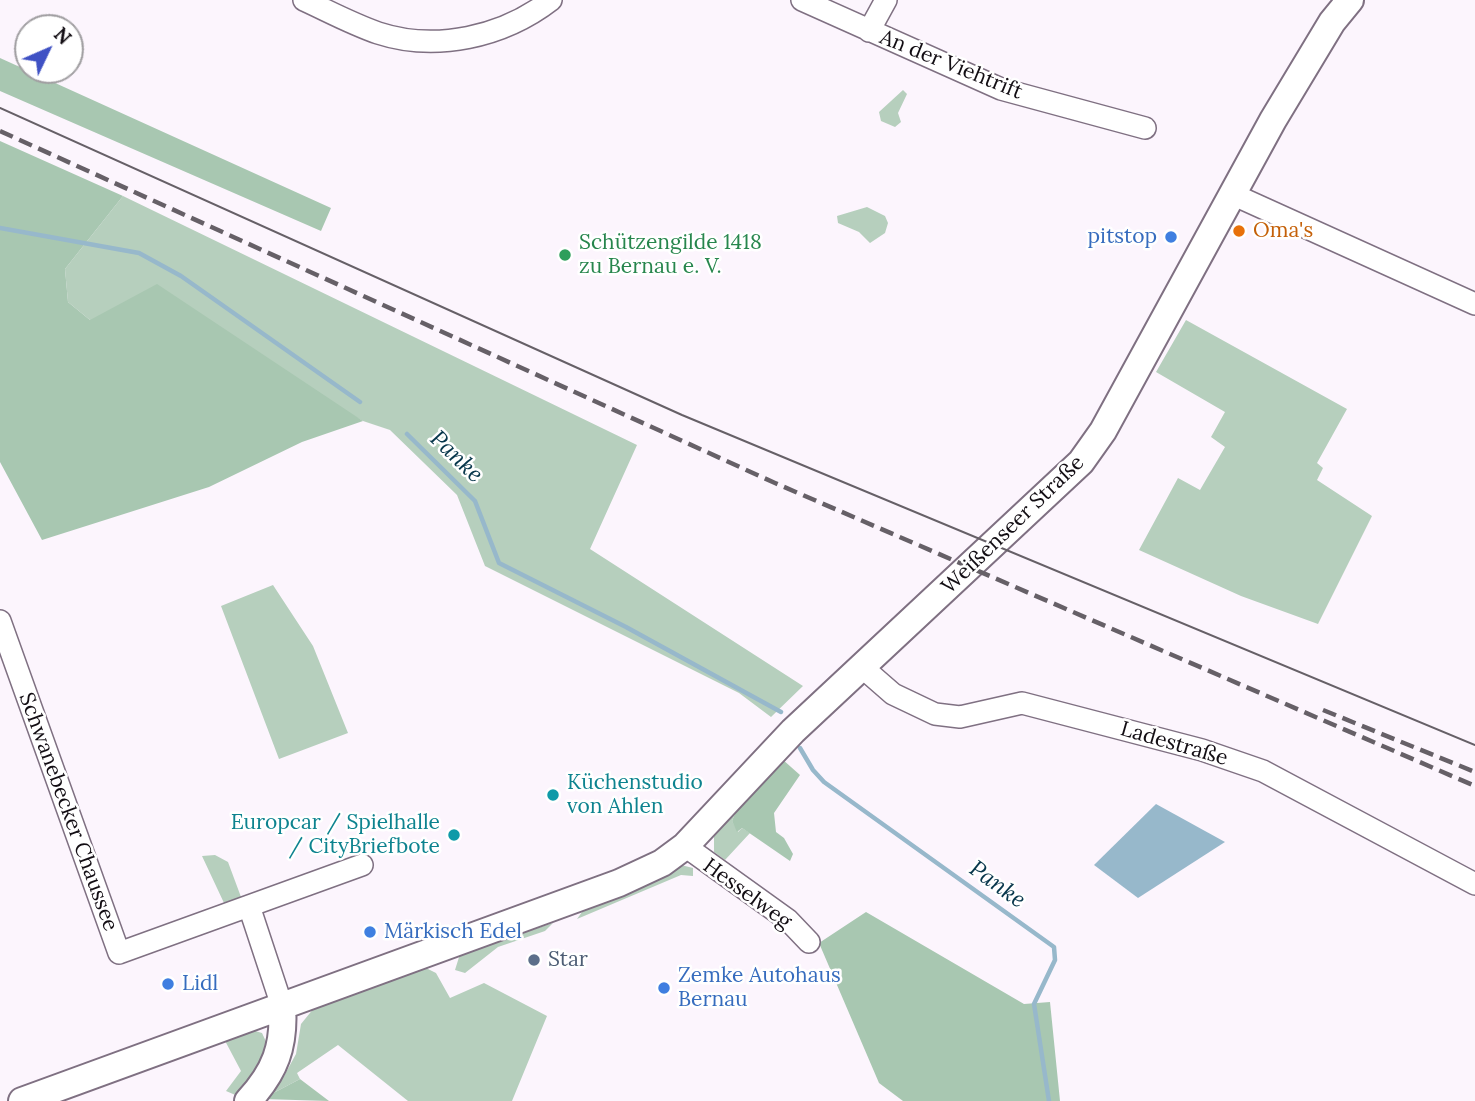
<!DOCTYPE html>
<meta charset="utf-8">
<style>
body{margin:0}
#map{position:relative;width:1475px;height:1101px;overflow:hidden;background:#fcf5fd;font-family:Lora,serif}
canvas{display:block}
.north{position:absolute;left:14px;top:14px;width:70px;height:70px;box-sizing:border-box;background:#fff;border:2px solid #a09ea1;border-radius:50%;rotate:46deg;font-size:19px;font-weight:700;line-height:28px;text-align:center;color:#120d13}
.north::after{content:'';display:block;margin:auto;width:24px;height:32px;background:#3f51c4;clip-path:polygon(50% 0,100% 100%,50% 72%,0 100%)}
</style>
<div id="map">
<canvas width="1475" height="1101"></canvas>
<div class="north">N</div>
</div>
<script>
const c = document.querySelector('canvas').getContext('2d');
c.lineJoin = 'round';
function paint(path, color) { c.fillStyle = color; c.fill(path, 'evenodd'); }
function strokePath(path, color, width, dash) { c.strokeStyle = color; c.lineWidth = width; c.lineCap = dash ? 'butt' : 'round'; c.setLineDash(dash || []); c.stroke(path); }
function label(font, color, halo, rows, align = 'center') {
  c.font = font + ' Lora,serif'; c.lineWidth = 5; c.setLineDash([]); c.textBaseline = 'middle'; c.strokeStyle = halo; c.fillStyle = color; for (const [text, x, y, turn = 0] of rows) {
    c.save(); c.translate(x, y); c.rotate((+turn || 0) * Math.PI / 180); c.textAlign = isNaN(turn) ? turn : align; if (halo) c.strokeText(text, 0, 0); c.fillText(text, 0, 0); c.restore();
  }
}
const green = new Path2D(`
 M 903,90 L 907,94 L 898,113 L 901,122 L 895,127 L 881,121 L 879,112 Z
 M 123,196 L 637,445 L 590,549 L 803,686 L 771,717 L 739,693 L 485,566 L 457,495 L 390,430 L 363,421 L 336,406 L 90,320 L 68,302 L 65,269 Z
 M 867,207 L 885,216 L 888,223 L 885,233 L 870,243 L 859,232 L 838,223 L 837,216 Z
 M 1186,320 L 1347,409 L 1317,463 L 1323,468 L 1317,480 L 1372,516 L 1318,624 L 1241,596 L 1139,550 L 1178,478 L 1200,490 L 1225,447 L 1211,437 L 1225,412 L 1156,372 Z
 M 273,585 L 313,646 L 348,733 L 279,759 L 221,606 Z
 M 736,811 L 732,821 L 738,832 L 742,828 L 750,833 L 725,860 L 714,852 L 714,835 Z
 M 215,855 L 228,862 L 241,897 L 224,903 L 202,856 Z
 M 681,865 L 693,868 L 693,876 L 681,875 L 577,919 L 582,912 L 666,875 Z
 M 553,923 L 545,931 L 498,947 L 465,973 L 455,970 L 460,954 Z
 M 422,966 L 436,973 L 450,998 L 484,983 L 547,1016 L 512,1101 L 408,1101 L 338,1045 L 297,1073 L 300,1079 L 262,1099 L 284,1076 L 296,1054 L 301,1024 L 314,1008 Z
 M 252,1030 L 262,1033 L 269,1048 L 240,1097 L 226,1091 L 241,1071 L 223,1037 Z`);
const forest = new Path2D(`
 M 0,58 L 331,208 L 321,231 L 0,91 Z
 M 0,141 L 123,196 L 65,269 L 68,302 L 90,320 L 157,284 L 363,421 L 302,442 L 209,487 L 42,540 L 0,462 Z
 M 782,759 L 800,775 L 774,813 L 776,832 L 784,838 L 793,854 L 790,861 L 742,828 L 737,832 L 732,821 L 736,811 Z
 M 866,912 L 1024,1004 L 1050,1002 L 1060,1101 L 903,1101 L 879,1083 L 819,943 Z
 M 300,1079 L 329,1101 L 262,1099 Z`);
const water = new Path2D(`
 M 1156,804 L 1225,842 L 1138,898 L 1094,865 Z`);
const stream = new Path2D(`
 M 0,228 L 139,253 L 181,276 L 360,402
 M 407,434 L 475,501 L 499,563 L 626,627 L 781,712
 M 800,748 L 813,770 L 824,782 L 1054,947 L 1055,960 L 1034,1004 L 1049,1101`);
const minor = new Path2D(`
 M 304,0 C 328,11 352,24 378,33 C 436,52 503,37 551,0
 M 802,0 L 1001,89 L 1145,128
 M 869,31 L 886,0
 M 1232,194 L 1475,304
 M 0,621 L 119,953 L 362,865
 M 862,667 L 893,694 L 935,714 L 960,717 L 1022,703 L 1202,750 L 1263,771 L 1475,884
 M 685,846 L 788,920 L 809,942
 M 249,906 L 282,1006`);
const major = new Path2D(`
 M 22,1101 L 619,883 L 662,863 L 685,846 L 793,731 L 1081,462 L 1103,431 L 1273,120 L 1332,22 L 1350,0
 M 248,1101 C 275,1072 285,1046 282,1006`);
const tram = new Path2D(`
 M 0,108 L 682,415 L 1475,745`);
const rail = new Path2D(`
 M 0,131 L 775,483 L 1475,786
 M 1323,710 L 1475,772`);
const markers = [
 [1239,231,7,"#e8710a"],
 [1171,237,7,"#3f7fe0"],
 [565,255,7,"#2e9e5b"],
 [553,795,7,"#0f9aa8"],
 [454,835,7,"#0f9aa8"],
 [370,932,7,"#3f7fe0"],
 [534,960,7,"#5c6f8a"],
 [168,984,7,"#3f7fe0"],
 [664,988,7,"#3f7fe0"]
];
const streetNames = [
 ["An der Viehtrift",951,65,22],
 ["Weißenseer Straße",1013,525,-44],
 ["Ladestraße",1174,744,16],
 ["Schwanebecker Chaussee",68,812,70],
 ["Hesselweg",747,894,36]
];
const foodNames = [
 ["Oma's",1253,231]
];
const shopNames = [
 ["pitstop",1157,237,"right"],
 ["Märkisch Edel",384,932],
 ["Zemke Autohaus",678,976],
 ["Bernau",678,1000],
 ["Lidl",182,984]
];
const leisureNames = [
 ["Schützengilde 1418",579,243],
 ["zu Bernau e. V.",579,267]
];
const cultureNames = [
 ["Küchenstudio",567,783],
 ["von Ahlen",567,807],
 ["Europcar / Spielhalle",440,823,"right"],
 ["/ CityBriefbote",440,847,"right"]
];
const serviceNames = [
 ["Star",548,960]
];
const waterNames = [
 ["Panke",456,457,44],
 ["Panke",997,885,36]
];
paint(green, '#b6cfbd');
paint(forest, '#a8c7b1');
paint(water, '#97b8cb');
strokePath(stream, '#97b8cb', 4.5);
strokePath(minor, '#7f7082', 24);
strokePath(major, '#7f7082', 30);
strokePath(minor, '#fff', 21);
strokePath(major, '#fff', 26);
strokePath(tram, '#666067', 2);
strokePath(rail, '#666067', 4.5, [14, 7]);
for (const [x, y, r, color] of markers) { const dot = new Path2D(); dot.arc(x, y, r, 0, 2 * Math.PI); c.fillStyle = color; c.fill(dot); strokePath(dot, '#fff', 2.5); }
label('21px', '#120d13', '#fff', streetNames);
label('21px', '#c56008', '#fff', foodNames, 'left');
label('21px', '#366cbe', '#fff', shopNames, 'left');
label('21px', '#27864d', '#fff', leisureNames, 'left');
label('21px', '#0d838f', '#fff', cultureNames, 'left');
label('21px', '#4e5e75', '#fff', serviceNames, 'left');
label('italic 23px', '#07364b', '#fff', waterNames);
</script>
